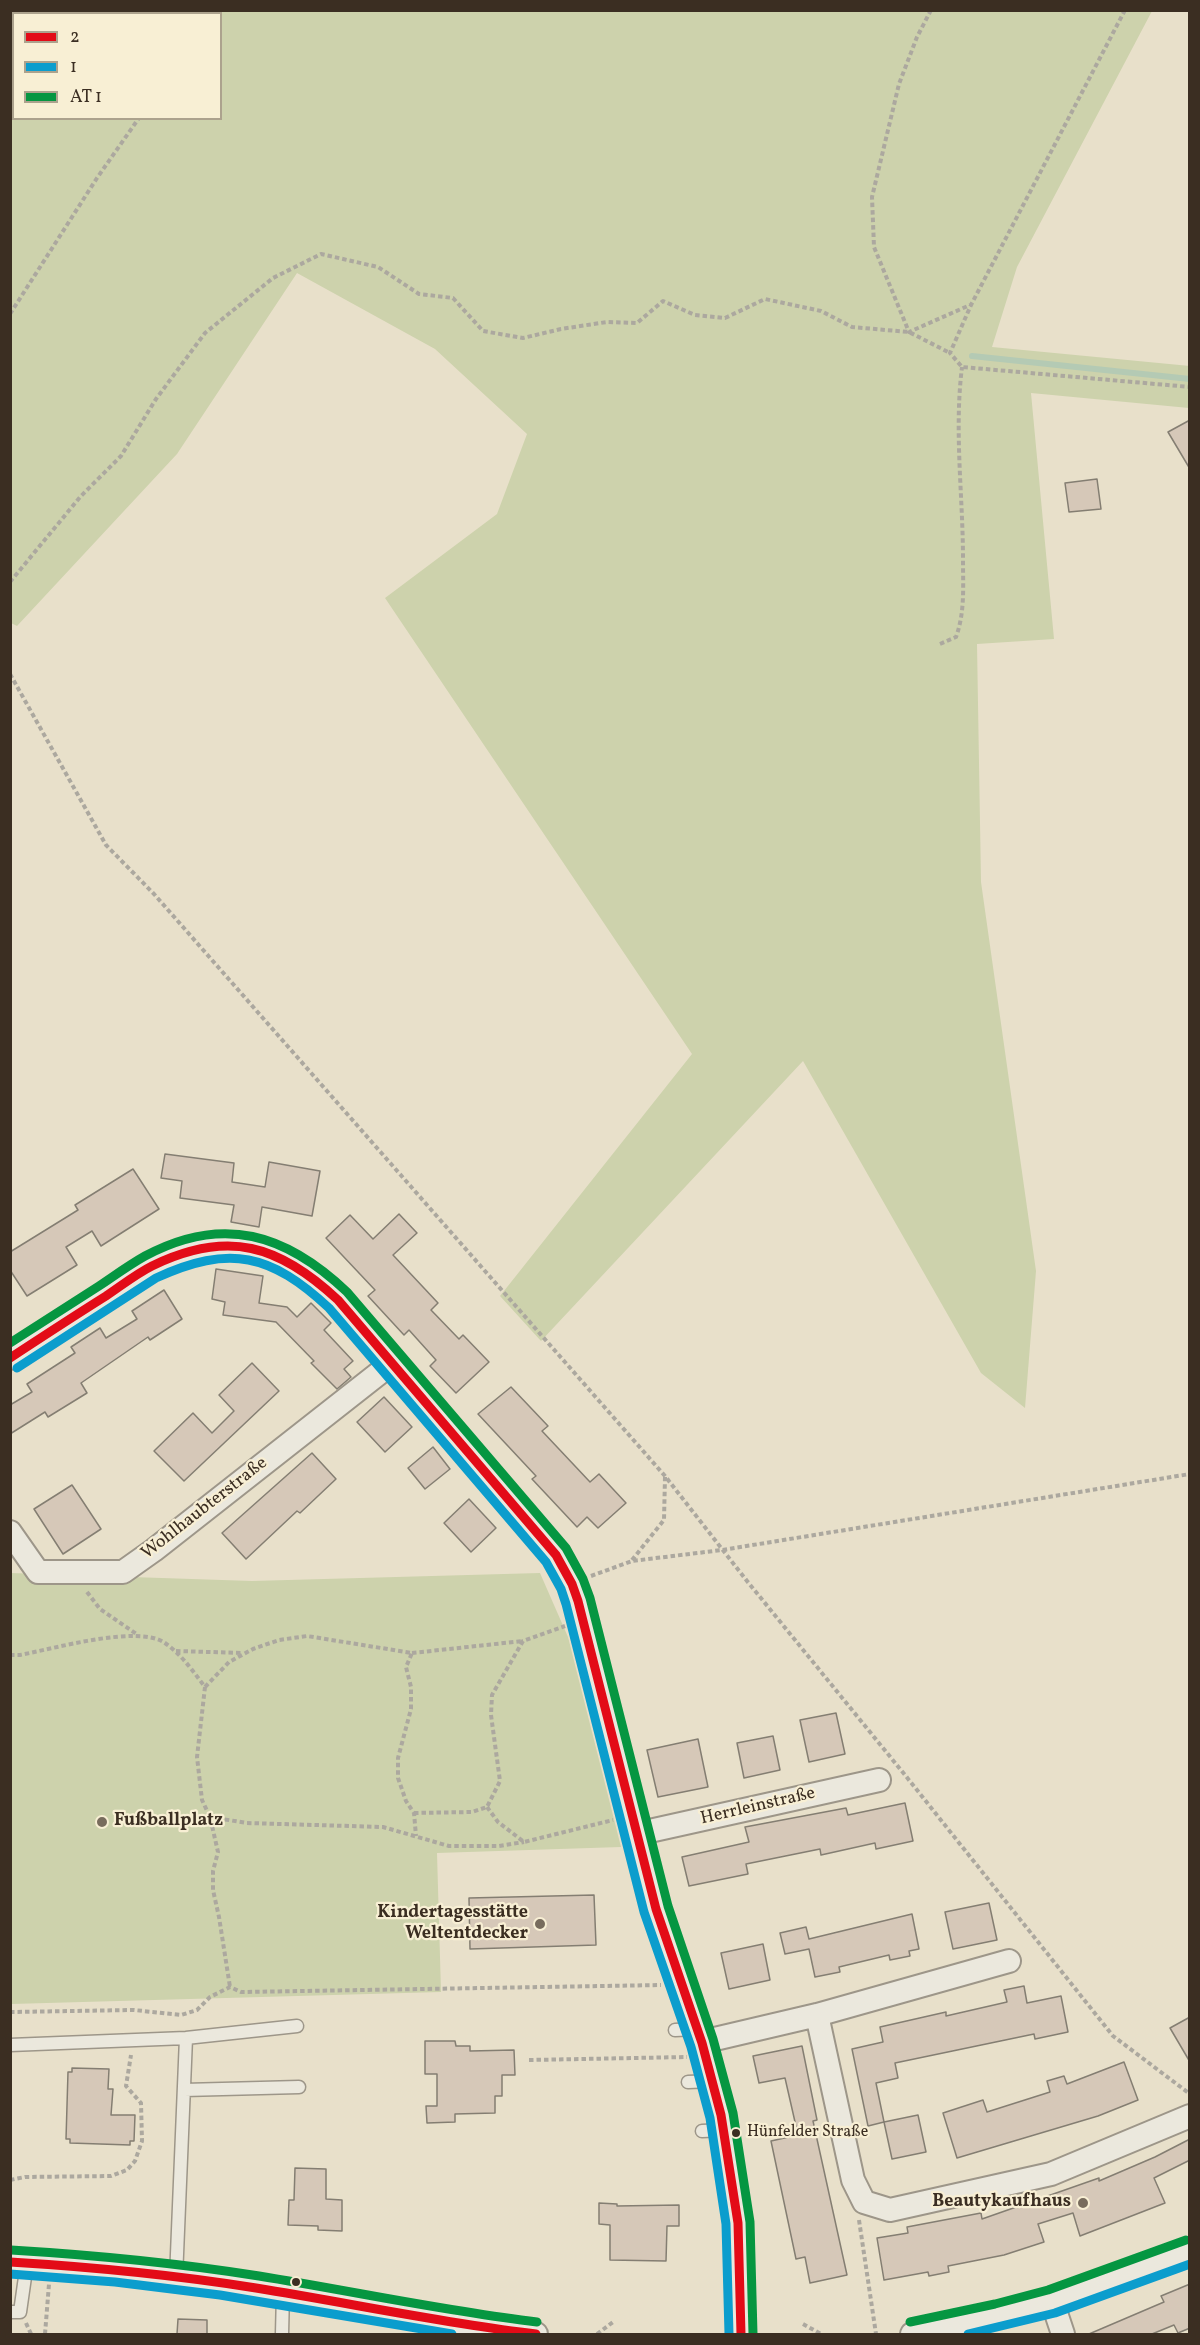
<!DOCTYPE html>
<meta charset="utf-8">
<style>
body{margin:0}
#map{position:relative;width:1200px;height:2345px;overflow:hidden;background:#e8e0ca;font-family:Vollkorn,serif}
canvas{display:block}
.frame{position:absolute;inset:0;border:12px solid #3b2e22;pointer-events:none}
.legend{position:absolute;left:12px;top:12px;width:210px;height:108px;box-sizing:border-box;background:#f8efd4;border:2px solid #aca28d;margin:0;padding:8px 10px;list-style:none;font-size:18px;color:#3b2e22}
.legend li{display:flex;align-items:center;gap:12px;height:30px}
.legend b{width:30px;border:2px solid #aca28d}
</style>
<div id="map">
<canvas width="1200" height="2345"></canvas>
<div class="frame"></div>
<ul class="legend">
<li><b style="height:8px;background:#e30b17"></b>2</li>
<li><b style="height:8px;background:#0b9dcd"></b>1</li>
<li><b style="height:8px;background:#059641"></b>AT 1</li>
</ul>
</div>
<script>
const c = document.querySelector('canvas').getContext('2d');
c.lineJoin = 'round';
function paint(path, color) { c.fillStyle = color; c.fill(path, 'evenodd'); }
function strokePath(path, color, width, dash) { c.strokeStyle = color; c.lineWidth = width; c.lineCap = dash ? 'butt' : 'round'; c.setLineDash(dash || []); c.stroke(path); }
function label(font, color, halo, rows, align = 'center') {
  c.font = font + ' Vollkorn,serif'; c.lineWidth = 4.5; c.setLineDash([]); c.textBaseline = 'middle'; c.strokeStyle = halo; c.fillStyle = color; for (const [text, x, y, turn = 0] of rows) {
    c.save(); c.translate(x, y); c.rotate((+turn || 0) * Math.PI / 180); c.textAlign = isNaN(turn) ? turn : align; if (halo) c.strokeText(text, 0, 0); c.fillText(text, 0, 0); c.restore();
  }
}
const green = new Path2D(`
 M 10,11 L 1152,11 L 1017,267 L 992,347 L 1190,366 L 1189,408 L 1031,393 L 1054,639 L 977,644 L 981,882 L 1036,1271 L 1025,1408 L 981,1373 L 803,1061 L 541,1341 L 500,1296 L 692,1054 L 385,598 L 497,514 L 527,434 L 435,349 L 297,273 L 177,454 L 17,626 L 11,623 ZM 14,14 L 220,14 L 220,118 L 14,118 Z
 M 11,1573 L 252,1581 L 540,1573 L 568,1637 L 621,1847 L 437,1853 L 441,1992 L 11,2004 Z`);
const stream = new Path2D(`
 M 972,356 L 1190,379`);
const building = new Path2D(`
 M 1190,420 L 1190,469 L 1168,432 Z
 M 1097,479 L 1101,509 L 1069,512 L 1065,483 Z
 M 165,1154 L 234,1163 L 232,1182 L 265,1187 L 269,1162 L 320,1171 L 312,1216 L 262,1207 L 259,1227 L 231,1222 L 234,1205 L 180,1198 L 182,1181 L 161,1178 Z
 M 133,1169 L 159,1209 L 101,1246 L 92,1231 L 66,1247 L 77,1265 L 27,1296 L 10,1270 L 10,1252 L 78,1210 L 75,1205 Z
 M 399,1214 L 417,1233 L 393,1255 L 438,1303 L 431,1310 L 459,1339 L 463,1335 L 489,1362 L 456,1393 L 430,1366 L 436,1360 L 409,1330 L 404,1335 L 368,1296 L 375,1290 L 326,1238 L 350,1215 L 373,1239 Z
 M 216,1269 L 263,1276 L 259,1303 L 287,1307 L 297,1317 L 311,1303 L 331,1323 L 324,1330 L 353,1361 L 344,1369 L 351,1377 L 337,1389 L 311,1363 L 314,1361 L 276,1322 L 223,1315 L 225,1302 L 212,1299 Z
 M 164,1290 L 182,1319 L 150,1340 L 148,1337 L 81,1383 L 87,1393 L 48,1417 L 45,1412 L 10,1434 L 10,1405 L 32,1392 L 27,1384 L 75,1353 L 71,1347 L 100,1328 L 106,1338 L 137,1319 L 132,1311 Z
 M 252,1363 L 279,1391 L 184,1481 L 154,1451 L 193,1413 L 212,1433 L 234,1411 L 219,1395 Z
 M 511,1387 L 548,1426 L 542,1431 L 590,1482 L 599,1474 L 626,1503 L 598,1528 L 587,1517 L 577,1527 L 532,1479 L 536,1476 L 478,1414 Z
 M 384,1397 L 412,1427 L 385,1452 L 357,1422 Z
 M 433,1447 L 450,1469 L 425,1489 L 408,1468 Z
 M 312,1453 L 336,1479 L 300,1513 L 297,1511 L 246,1559 L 222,1533 Z
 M 72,1485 L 101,1529 L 63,1554 L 34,1509 Z
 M 469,1499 L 496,1528 L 471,1552 L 444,1523 Z
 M 836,1713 L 845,1754 L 809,1762 L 800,1720 Z
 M 773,1736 L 780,1770 L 744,1778 L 737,1743 Z
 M 698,1739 L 708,1787 L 658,1797 L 647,1750 Z
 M 905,1803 L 913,1841 L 876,1849 L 875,1843 L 821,1855 L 820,1849 L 746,1864 L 748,1874 L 689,1886 L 682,1857 L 749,1842 L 745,1827 L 846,1808 L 848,1815 Z
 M 594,1895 L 596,1945 L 470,1949 L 469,1898 Z
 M 989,1903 L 997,1940 L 953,1949 L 945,1912 Z
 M 912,1914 L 919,1949 L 909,1951 L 910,1956 L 890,1960 L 889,1955 L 839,1967 L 840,1972 L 815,1977 L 809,1949 L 785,1954 L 780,1933 L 806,1927 L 809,1939 Z
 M 763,1944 L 770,1980 L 729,1989 L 721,1953 Z
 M 1024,1986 L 1027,2003 L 1061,1996 L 1068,2032 L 1035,2039 L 1034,2034 L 895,2063 L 898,2078 L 876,2083 L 884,2122 L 868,2126 L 852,2049 L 883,2042 L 880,2027 L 946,2012 L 946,2016 L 1007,2002 L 1004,1990 Z
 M 1190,2017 L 1190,2062 L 1170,2028 Z
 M 425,2041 L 455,2041 L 456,2046 L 470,2046 L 470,2051 L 514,2050 L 515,2075 L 502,2075 L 502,2096 L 495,2096 L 495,2113 L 455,2114 L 455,2122 L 427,2123 L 426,2106 L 437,2106 L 437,2074 L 425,2074 Z
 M 802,2046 L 817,2120 L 813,2121 L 847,2275 L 810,2283 L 805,2257 L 796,2259 L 771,2141 L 798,2135 L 785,2078 L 759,2083 L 753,2056 Z
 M 1124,2062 L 1138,2100 L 1098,2116 L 957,2158 L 943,2113 L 983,2100 L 987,2112 L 1050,2092 L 1047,2081 L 1064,2076 L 1067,2084 Z
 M 72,2068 L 109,2069 L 108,2089 L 113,2089 L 111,2115 L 135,2115 L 134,2141 L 130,2141 L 130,2145 L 70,2143 L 70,2139 L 66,2139 L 68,2072 L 72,2072 Z
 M 918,2115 L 926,2152 L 892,2159 L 884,2122 Z
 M 1190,2139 L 1190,2160 L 1154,2178 L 1165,2203 L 1080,2236 L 1073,2213 L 1038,2224 L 1044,2242 L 1004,2255 L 948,2266 L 949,2272 L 929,2276 L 928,2272 L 884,2280 L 877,2238 L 908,2233 L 907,2227 L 981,2213 L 982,2219 L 1099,2178 L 1099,2181 L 1155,2157 Z
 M 295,2168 L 326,2169 L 326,2199 L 342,2200 L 342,2231 L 318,2230 L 318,2226 L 288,2225 L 289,2200 L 294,2200 Z
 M 599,2203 L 617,2204 L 617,2206 L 679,2205 L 679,2226 L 667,2226 L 666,2261 L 610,2260 L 610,2225 L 599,2224 Z
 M 1190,2284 L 1190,2328 L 1178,2333 L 1174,2325 L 1152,2334 L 1089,2334 L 1164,2302 L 1161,2296 Z
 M 178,2319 L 207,2320 L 207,2334 L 177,2334 Z`);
const path = new Path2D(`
 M 931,10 L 917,37 L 899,84 L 872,197 L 874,247 L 909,332 L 970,305
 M 1125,10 L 971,305 L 950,353 L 962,367 L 1190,387
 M 213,14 L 215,10
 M 10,314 L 97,178 L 139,118
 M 10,582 L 81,496 L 121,456 L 156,399 L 205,333 L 273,278 L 321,254 L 378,267 L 419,294 L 453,298 L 483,331 L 523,338 L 561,329 L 607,322 L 637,323 L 663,301 L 695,315 L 725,318 L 765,299 L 821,311 L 852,327 L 909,332 L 950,353
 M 940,644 L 956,637 C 965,612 963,587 963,560 C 963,496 954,431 962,367
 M 10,674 L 106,845 L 154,894 L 665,1476 L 747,1581 L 905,1775 L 1113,2036 L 1190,2094
 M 632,1560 L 664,1520 L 665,1477
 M 591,1576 L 632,1561 L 722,1550 L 1190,1474
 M 87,1592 L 100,1609 L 138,1635
 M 176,1651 L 243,1653
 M 412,1653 L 523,1641
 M 10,1655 L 20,1655 C 53,1649 138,1624 165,1643 C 181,1654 193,1671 205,1687 L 197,1757 L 202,1800 L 210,1817 L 218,1852 L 213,1871 L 213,1890 L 219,1917 L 230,1987
 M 205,1687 L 229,1662 L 253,1649 L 279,1640 L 307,1636 L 412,1653 L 406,1667 L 411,1687 L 411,1709 L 398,1758 L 398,1778 L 406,1801 L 414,1813 L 416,1836
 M 487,1807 L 498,1822 L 524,1842 L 613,1820
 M 414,1813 L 472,1812 L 487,1807 L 500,1781 L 491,1715 L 492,1695 L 523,1641 L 565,1626
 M 210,1817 L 247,1823 L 383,1827 L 449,1846 L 499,1846 L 524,1842
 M 10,2012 L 134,2010 L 181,2015 L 197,2010 L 210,1997 L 230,1987 L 241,1992 L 661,1985
 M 529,2060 L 687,2057
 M 10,2180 L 25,2177 L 111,2176 L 127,2170 L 135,2161 L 142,2141 L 141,2103 L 126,2086 L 131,2055
 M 859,2220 L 876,2334
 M 26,2323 L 31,2334
 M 803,2324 L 821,2334
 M 45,2334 L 49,2284
 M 597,2334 L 613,2322`);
const service = new Path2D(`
 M 675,2030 L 697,2029
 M 10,2045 L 186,2038 L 297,2026
 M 688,2082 L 713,2081
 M 184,2090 L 299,2087
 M 702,2131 L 725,2130
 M 176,2278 L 186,2038
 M 10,2312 L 20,2312 L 27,2263
 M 282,2334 L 283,2293`);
const minor = new Path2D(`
 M 10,1358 L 150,1267 C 222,1229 282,1242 338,1300 L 556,1555 L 572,1584 L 578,1601 C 604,1703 627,1807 656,1909 C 669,1955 688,1998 702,2043 C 732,2139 745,2234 741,2334
 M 10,1532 L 38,1572 L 123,1572 L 154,1550 L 392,1363
 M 636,1834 L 879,1780
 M 817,2015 L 853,2180 L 864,2202 L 890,2210 L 1051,2174 L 1190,2116
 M 702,2042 L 817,2015 L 1009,1961
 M 10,2262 C 105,2267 199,2278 292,2294 C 374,2308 454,2325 536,2334
 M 1052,2301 L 1063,2334
 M 912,2334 L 998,2316 L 1052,2301 L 1190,2251`);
const bus1 = new Path2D(`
 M 10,1358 C 42,1337 74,1316 106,1296 C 121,1286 136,1274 152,1266 C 228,1229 279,1245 338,1300 L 556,1555 L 572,1584 L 578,1601 L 656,1909 L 702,2043 L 721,2115 L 738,2223 L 741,2334
 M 10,2262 C 93,2267 175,2275 256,2288 C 350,2303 442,2323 536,2334`);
const bus2 = new Path2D(`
 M 17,1368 L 156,1278 C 230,1244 271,1254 329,1308 L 546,1562 L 561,1589 L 566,1604 L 644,1912 L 691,2047 L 710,2118 L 726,2224 L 729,2334
 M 10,2274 L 115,2282 L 220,2295 L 452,2334
 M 968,2334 L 1055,2313 L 1190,2264`);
const bus3 = new Path2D(`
 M 10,1343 C 40,1324 69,1305 99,1286 C 114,1276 129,1265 145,1256 C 223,1214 286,1234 347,1292 L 566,1548 L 583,1579 L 590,1598 L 668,1906 L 713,2039 L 733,2113 L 750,2222 L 753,2334
 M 11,2250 C 94,2255 177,2263 259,2276 C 352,2291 444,2311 537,2322
 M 910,2322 L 995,2304 L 1048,2290 L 1186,2240`);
const markers = [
 [102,1822,6,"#786c5d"],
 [540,1924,6,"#786c5d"],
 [736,2133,5,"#3b2e22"],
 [1083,2203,6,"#786c5d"],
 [296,2282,5,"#3b2e22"]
];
const busNames = [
 ["Hünfelder Straße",747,2133]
];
const streetNames = [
 ["Wohlhaubterstraße",205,1509,-38],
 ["Herrleinstraße",758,1807,-13]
];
const poiNames = [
 ["Fußballplatz",114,1822,"left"],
 ["Kindertagesstätte",528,1914],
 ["Weltentdecker",528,1935],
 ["Beautykaufhaus",1071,2203]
];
paint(green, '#cdd2ac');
strokePath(stream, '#b4cab4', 6);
paint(building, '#d6c8b8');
strokePath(building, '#847e72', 1.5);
strokePath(service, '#9d9689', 15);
strokePath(minor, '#9d9689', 26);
strokePath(path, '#aca89f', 4, [4.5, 3]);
strokePath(service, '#ebe8dd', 12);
strokePath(minor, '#ebe8dd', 22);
strokePath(bus1, '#e30b17', 9);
strokePath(bus2, '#0b9dcd', 9);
strokePath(bus3, '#059641', 9);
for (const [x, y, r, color] of markers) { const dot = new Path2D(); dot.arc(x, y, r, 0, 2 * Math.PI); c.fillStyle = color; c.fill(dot); strokePath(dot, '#f8efd4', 2); }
label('16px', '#3b2e22', '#f8efd4', busNames, 'left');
label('18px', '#3b2e22', '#f8efd4', streetNames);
label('bold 18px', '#3b2e22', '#f8efd4', poiNames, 'right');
</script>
